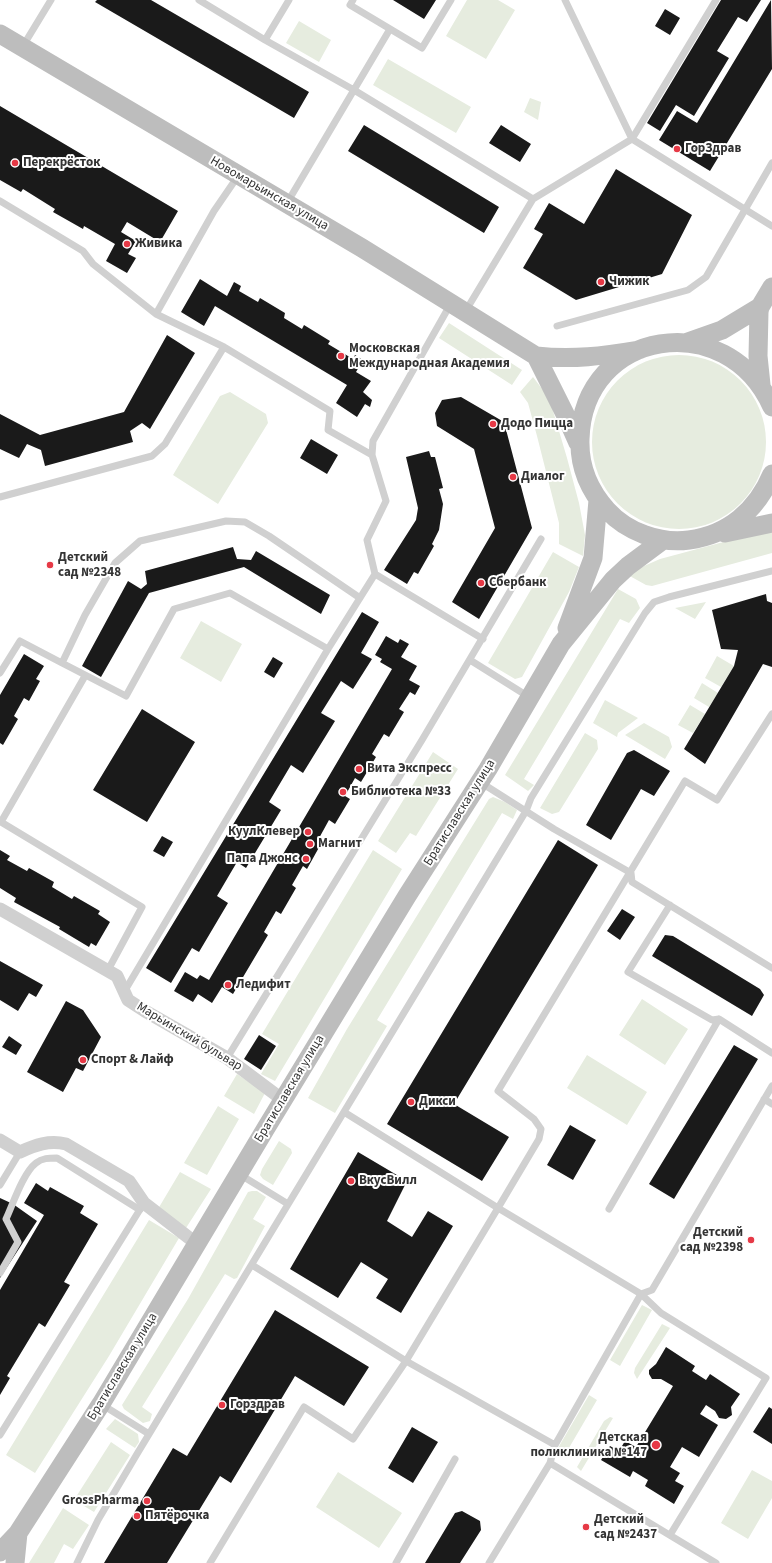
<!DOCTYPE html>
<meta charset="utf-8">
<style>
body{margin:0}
canvas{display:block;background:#fff}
</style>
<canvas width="772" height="1563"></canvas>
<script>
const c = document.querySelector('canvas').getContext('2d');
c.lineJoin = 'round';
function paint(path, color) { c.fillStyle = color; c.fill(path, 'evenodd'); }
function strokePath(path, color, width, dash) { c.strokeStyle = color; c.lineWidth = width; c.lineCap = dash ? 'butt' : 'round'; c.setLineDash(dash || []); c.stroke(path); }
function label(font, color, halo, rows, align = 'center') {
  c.font = font + ' "Source Sans 3",sans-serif'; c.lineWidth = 4; c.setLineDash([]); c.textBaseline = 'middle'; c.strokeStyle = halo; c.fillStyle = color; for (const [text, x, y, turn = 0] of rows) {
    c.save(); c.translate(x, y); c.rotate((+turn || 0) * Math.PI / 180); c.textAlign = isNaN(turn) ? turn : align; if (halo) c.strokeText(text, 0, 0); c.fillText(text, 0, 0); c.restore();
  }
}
const green = new Path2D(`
 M 467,0 L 498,0 L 515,10 L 486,59 L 446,36 Z
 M 299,21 L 331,40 L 319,62 L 286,43 Z
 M 388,59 L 471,107 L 456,133 L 373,85 Z
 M 530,98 L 541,102 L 538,120 L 524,112 Z
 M 449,323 L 522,370 L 512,385 L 439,338 Z
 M592 442a87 87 0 1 1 174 0a87 87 0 1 1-174 0Z
 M 533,377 L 546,394 L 551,404 L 567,458 L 579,503 L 585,535 L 583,556 L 559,544 L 559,523 L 537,436 L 528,403 L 520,392 Z
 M 230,392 L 266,414 L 268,423 L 218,504 L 173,475 L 220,396 Z
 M 772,529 L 772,553 L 652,586 L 646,585 L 628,575 L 635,570 L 660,559 Z
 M 553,552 L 579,567 L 569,592 L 522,677 L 515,679 L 488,663 Z
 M 618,589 L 636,599 L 640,608 L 629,623 L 620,619 L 524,779 L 534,785 L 528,791 L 505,775 Z
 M 706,602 L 695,619 L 675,608 Z
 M 201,621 L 242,644 L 221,682 L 180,658 Z
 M 717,656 L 734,666 L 721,687 L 705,678 Z
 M 702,683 L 718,693 L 709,707 L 694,698 Z
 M 605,700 L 638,718 L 618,733 L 617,737 L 593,723 Z
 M 690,705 L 705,714 L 693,733 L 678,725 Z
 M 644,723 L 669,737 L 672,747 L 665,759 L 625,735 Z
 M 585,733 L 597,740 L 598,749 L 559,812 L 552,814 L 540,808 Z
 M 433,752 L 458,769 L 416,836 L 410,833 L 396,853 L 378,841 Z
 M 493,797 L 505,802 L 517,810 L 513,819 L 502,813 L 377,1020 L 387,1026 L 335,1113 L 308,1098 L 347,1029 L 489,799 Z
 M 373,850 L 402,869 L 275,1081 L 261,1074 L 279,1044 L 262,1034 Z
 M 642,999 L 688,1029 L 665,1065 L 619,1035 Z
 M 587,1055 L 647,1092 L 627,1125 L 567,1088 Z
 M 237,1074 L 265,1093 L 254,1114 L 224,1096 Z
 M 218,1106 L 239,1119 L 207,1175 L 184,1163 Z
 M 279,1141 L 291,1149 L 292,1153 L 273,1185 L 263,1179 L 260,1175 L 262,1169 Z
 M 180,1172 L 211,1189 L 186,1228 L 158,1209 Z
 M 252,1191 L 257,1191 L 266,1197 L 253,1219 L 265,1226 L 237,1278 L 234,1279 L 225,1274 L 142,1407 L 152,1414 L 150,1421 L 143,1423 L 124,1409 L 122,1405 L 188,1299 L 248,1192 Z
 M 149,1220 L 179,1238 L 109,1356 L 35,1473 L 6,1455 Z
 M 642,1305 L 652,1310 L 620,1366 L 610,1360 Z
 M 662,1324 L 670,1328 L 637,1379 L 634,1373 L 635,1368 Z
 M 589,1395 L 597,1400 L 566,1453 L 558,1448 Z
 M 610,1417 L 613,1418 L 581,1471 L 577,1467 L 604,1421 Z
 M 115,1419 L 138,1434 L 139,1442 L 135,1448 L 106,1429 Z
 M 111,1442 L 130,1455 L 94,1512 L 74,1500 Z
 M 752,1470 L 772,1481 L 772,1498 L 748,1539 L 721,1523 Z
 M 338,1472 L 402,1513 L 379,1548 L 316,1507 Z
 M 63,1508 L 89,1525 L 73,1549 L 64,1544 L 54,1563 L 29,1563 Z`);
const building = new Path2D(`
 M 97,0 L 151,0 L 309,92 L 294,118 L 95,2 Z
 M 393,0 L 436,0 L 424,19 Z
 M 721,0 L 761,0 L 747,22 L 738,17 L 717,51 L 729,58 L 694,116 L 676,105 L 660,131 L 647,123 Z
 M 771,0 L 772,69 L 710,171 L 659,140 L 677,111 L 697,123 Z
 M 665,9 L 680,18 L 670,35 L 655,26 Z
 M 0,106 L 178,211 L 160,242 L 127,222 L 121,232 L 136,241 L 128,254 L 136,258 L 127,273 L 106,261 L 115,244 L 84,226 L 83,229 L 53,212 L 55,209 L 23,189 L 21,192 L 0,180 Z
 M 364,125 L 499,207 L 484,233 L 348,151 Z
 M 501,125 L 531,144 L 520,162 L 489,143 Z
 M 616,169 L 692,215 L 662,274 L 576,300 L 523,268 L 543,234 L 534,229 L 549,203 L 584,224 Z
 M 200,279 L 227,296 L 234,282 L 241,286 L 239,291 L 258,302 L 260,298 L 285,313 L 284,318 L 302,329 L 304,325 L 330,341 L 328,344 L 353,359 L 355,355 L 363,360 L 356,372 L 371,381 L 363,392 L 372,400 L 370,407 L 365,404 L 357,417 L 336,403 L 347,385 L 215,306 L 204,326 L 181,312 Z
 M 167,335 L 195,353 L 150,429 L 142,423 L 130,431 L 133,442 L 45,466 L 41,450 L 27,444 L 19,458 L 0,449 L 0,414 L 40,435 L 124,412 Z
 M 461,397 L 504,422 L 532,528 L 479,619 L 452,602 L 495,528 L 474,449 L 437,426 L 435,413 L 442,400 Z
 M 311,439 L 338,455 L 327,474 L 300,458 Z
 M 429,451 L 431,457 L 435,457 L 443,488 L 439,489 L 443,504 L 439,530 L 432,544 L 434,546 L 418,574 L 414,572 L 407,584 L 384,570 L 416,520 L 418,508 L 406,457 Z
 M 233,547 L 237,559 L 251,560 L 256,551 L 330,595 L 321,614 L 244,567 L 149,593 L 101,677 L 82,666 L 128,581 L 141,589 L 147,584 L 145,571 Z
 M 766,594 L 767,601 L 772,603 L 772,667 L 763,664 L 705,764 L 684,749 L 734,666 L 738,650 L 721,649 L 712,610 Z
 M 362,612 L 379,622 L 361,653 L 372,659 L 353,689 L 341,681 L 321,713 L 335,721 L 303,773 L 291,765 L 269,802 L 281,810 L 246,868 L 237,862 L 217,896 L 228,903 L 199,952 L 192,948 L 171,983 L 146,968 Z
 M 386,636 L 398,643 L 400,639 L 409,644 L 401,657 L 417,666 L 409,680 L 420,686 L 415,695 L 410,692 L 399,709 L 404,712 L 389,737 L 384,734 L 372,754 L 376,757 L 361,782 L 355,778 L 345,796 L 350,799 L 335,824 L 329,820 L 318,840 L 322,842 L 307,869 L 303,866 L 292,885 L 296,888 L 281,914 L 276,911 L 264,932 L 268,935 L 233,994 L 222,987 L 212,1003 L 198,994 L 193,1002 L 174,991 L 185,972 L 197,979 L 200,975 L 209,980 L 392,669 L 380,662 L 382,659 L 375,655 Z
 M 24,654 L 44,666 L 36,679 L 40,681 L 29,701 L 24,698 L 14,716 L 18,719 L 3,745 L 0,743 L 0,695 Z
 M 273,657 L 283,663 L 274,678 L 264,672 Z
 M 142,709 L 195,742 L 147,822 L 93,790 Z
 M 634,750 L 670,771 L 654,796 L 641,789 L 611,840 L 586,825 L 627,753 Z
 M 162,836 L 173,842 L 164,857 L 153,851 Z
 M 558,840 L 598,865 L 454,1104 L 509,1137 L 482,1181 L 387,1124 Z
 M 0,850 L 10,856 L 7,860 L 27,871 L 29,868 L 54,882 L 52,887 L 72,899 L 74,896 L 100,911 L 98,914 L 110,922 L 96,946 L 91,943 L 89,947 L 59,929 L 60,927 L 14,902 L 16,898 L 0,888 Z
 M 622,909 L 635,917 L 620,940 L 607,931 Z
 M 665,935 L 673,936 L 760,989 L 764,995 L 752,1016 L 652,956 Z
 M 0,961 L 43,985 L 36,997 L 29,993 L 18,1011 L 0,1000 Z
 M 66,1001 L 83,1010 L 101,1037 L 83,1071 L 76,1068 L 63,1092 L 27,1072 Z
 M 259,1035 L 276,1046 L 261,1070 L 244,1059 Z
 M 9,1036 L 22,1045 L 16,1055 L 2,1047 Z
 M 734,1045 L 758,1059 L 674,1199 L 649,1184 Z
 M 570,1125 L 596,1140 L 573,1180 L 547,1165 Z
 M 358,1152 L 407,1181 L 387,1221 L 412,1237 L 428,1211 L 453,1226 L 401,1313 L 376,1298 L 388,1279 L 361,1262 L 338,1298 L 290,1269 Z
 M 36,1183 L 48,1191 L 50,1187 L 84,1206 L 80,1213 L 98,1224 L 64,1282 L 70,1285 L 45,1327 L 39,1323 L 7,1376 L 10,1378 L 0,1395 L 0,1290 L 44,1215 L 24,1203 Z
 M 0,1198 L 13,1204 L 37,1221 L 0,1278 Z
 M 275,1310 L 369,1367 L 344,1406 L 295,1376 L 231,1483 L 220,1476 L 167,1563 L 104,1563 L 173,1448 L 187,1456 Z
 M 666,1347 L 695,1366 L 692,1371 L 706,1380 L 710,1374 L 740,1394 L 731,1407 L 732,1415 L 726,1419 L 719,1418 L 715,1411 L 706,1405 L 700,1414 L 718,1425 L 699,1457 L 682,1447 L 670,1467 L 680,1473 L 675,1481 L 684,1486 L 674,1504 L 645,1486 L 648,1480 L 633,1471 L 630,1477 L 601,1460 L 610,1446 L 619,1451 L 625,1441 L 636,1447 L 673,1386 L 661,1379 L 652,1379 L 649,1374 L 649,1370 L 656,1364 Z
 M 769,1407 L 772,1409 L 772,1444 L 753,1432 Z
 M 412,1427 L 438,1442 L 413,1483 L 388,1468 Z
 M 462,1511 L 480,1521 L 481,1530 L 460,1563 L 425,1563 L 455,1513 Z`);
const lane = new Path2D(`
 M 199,0 L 265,40
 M 289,0 L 265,40 L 354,90 L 533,199 L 632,139 L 565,0
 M 353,0 L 350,5 L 422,48 L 451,0
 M 716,0 L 632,139 L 772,226
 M 23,46 L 51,0
 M 0,201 L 83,251 L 93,264 L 156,314 L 224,347 L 330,411 L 328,430 L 372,455
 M 287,203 L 390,29
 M 465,312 L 533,199
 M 156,314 L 214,211 L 238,176
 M 557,326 L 688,290 L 706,277 L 772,163
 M 0,497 L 152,456 L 165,444 L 224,347
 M 375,574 L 483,639
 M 470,660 L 529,697
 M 62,663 L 126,696 L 174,609 L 230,593 L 328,649
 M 0,673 L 20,641 L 62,663 L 85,615 L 115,563 L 140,541 L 226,521 L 245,522 L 269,536 L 360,598
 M 85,676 L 1,822 L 142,907 L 108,970
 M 480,782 L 554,829 L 631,873 L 632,882 L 772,968
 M 670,905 L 628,972 L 712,1020 L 719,1019 L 772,1053
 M 124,992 L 328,649 L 375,574 L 367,540 L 386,501 L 372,455 L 373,441 L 450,305
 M 227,1058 L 422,740 L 541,539
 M 764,1099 L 772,1104
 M 344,1112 L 498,1208 L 539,1139 L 541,1129 L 534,1119 L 498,1091 L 685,781 L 717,800 L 772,714
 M 239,1174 L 288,1204
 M 0,1185 L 20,1152
 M 609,1209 L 719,1019
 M 252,1265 L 406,1361 L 555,1445
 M 0,1273 L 18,1242 L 6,1219 C 13,1204 23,1173 36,1163 C 42,1158 49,1158 57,1158 L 140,1210
 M 101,1404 L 149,1434
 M 0,1435 L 144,1203
 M 550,1463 L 716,1563
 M 77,1563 L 98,1520 L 137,1454 L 526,811 L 531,798 L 645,613 L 654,602 L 669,597 L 772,571
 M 210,1563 L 304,1407 L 353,1439 L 406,1361 L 498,1208 L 641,1294 L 661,1313 L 766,1378 L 670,1535
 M 396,1563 L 455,1459
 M 489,1563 L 550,1463 L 555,1445 L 641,1294 L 652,1290 L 772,1086`);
const street = new Path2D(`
 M 0,909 L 117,976 L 128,1000 L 145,1011 L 227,1058 L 283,1100
 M 0,1140 L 20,1152 C 35,1145 49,1140 66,1144 L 129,1181 L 144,1203 L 197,1244`);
const secondary = new Path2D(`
 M 0,34 L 362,248 L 536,356 C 573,360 603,356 639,350
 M 688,342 L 722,330 L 760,307
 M 536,356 L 566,416 L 578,443
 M 761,385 L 758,356 L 759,312 L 760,307 L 772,287
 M 772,407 C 727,306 583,329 580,439 C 579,466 589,490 607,510 C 627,532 660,544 689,540 C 728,535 757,510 772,474
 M 725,533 L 772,523
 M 567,628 L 593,558 L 598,500
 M 0,1552 L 18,1533 L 101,1404 L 266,1128 L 407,896 L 488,769 L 561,644 L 613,580 L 628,566 L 663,540
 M 15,1563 L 18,1533`);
const markers = [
 [677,149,4,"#e63946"],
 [15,163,4,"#e63946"],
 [127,244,4,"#e63946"],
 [601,282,4,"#e63946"],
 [341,356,4,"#e63946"],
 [493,424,4,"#e63946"],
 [513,477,4,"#e63946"],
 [50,565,4,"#e63946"],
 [481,583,4,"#e63946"],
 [359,769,4,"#e63946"],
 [343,792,4,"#e63946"],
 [308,832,4,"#e63946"],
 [310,844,4,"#e63946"],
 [306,859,4,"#e63946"],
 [228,985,4,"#e63946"],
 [83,1060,4,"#e63946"],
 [411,1102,4,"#e63946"],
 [351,1181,4,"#e63946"],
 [751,1240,4,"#e63946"],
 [222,1405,4,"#e63946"],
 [656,1445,5,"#e63946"],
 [147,1501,4,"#e63946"],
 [137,1516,4,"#e63946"],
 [586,1527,4,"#e63946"]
];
const poiNames = [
 ["ГорЗдрав",685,149],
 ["Перекрёсток",23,163],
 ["Живика",135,244],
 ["Чижик",609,282],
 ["Московская",349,349],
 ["Международная Академия",349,364],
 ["Додо Пицца",501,424],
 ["Диалог",521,477],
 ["Детский",58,558],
 ["сад №2348",58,573],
 ["Сбербанк",489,583],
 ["Вита Экспресс",367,769],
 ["Библиотека №33",351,792],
 ["КуулКлевер",300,832,"right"],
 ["Магнит",318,844],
 ["Папа Джонс",298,859,"right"],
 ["Ледифит",236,985],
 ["Спорт & Лайф",91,1060],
 ["Дикси",419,1102],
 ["ВкусВилл",359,1181],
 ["Детский",743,1233,"right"],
 ["сад №2398",743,1248,"right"],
 ["Горздрав",230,1405],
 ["Детская",647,1438,"right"],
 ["поликлиника №147",647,1453,"right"],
 ["GrossPharma",139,1501,"right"],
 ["Пятёрочка",145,1516],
 ["Детский",594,1520],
 ["сад №2437",594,1535]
];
const streetNames = [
 ["Новомарьинская улица",269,194,30],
 ["Братиславская улица",460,813,-58],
 ["Марьинский бульвар",189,1037,31],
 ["Братиславская улица",290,1089,-59],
 ["Братиславская улица",123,1367,-59]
];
paint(green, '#e6ecdf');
paint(building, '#1a1a1a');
strokePath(lane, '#d0d0d0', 7);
strokePath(street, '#d0d0d0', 13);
strokePath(secondary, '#bdbdbd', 19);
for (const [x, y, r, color] of markers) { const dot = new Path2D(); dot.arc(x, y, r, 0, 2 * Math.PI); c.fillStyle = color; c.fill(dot); strokePath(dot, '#fff', 1.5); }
label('bold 13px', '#333', '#fff', poiNames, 'left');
label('13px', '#333', '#fff', streetNames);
</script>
